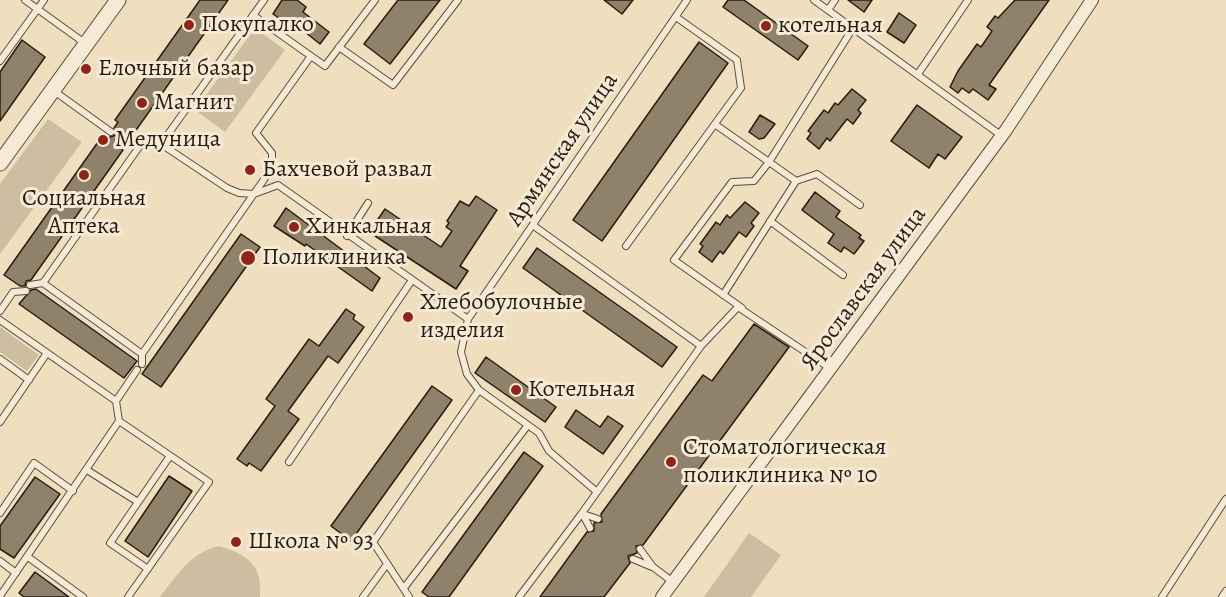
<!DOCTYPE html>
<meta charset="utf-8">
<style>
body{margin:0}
canvas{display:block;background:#f0dfbf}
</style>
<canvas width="1226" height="597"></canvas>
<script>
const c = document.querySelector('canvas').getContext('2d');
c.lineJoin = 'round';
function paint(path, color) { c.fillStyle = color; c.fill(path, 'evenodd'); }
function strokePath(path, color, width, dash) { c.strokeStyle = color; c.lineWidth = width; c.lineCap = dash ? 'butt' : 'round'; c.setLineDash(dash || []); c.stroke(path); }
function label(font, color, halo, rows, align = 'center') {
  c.font = font + ' Alegreya,serif'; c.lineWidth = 6; c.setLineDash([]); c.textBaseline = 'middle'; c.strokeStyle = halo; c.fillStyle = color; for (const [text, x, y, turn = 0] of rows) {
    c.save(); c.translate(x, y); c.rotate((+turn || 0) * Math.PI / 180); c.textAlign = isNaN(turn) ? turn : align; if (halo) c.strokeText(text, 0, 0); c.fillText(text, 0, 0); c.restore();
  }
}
const green = new Path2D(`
 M 255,28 L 285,50 L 225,132 L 195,110 Z
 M 48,119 L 82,142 L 0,254 L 0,184 Z
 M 0,327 L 39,355 L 27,371 L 0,352 Z
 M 749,533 L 781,555 L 751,597 L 704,597 Z
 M 219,546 C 248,555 263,565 260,597 L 160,597 C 178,574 190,553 219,546 Z`);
const building = new Path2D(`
 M 200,0 L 228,0 L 134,133 L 132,131 L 128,136 L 121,138 L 120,148 L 123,150 L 31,280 L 26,281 L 25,286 L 20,286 L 4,275 L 103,135 L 107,138 L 116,135 L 114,128 L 118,122 L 115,120 Z
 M 282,0 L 297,0 L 306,7 L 303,12 L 329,32 L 320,44 L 295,24 L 292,27 L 273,14 Z
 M 398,0 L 440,0 L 390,64 L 364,44 Z
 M 604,0 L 633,0 L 622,14 Z
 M 728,0 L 744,0 L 808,46 L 798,60 L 723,7 Z
 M 848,0 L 872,0 L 864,12 Z
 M 1015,0 L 1049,0 L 989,85 L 996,89 L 988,100 L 973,89 L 969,93 L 962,88 L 958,93 L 950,87 L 958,71 L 977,44 L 981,47 L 992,31 L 987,27 L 995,16 L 998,18 Z
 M 899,13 L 916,25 L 904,43 L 887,32 Z
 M 22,40 L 45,57 L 0,121 L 0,72 Z
 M 699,42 L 728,63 L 602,241 L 573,220 Z
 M 852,89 L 866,100 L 858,110 L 861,113 L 853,124 L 847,119 L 830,141 L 827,138 L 819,149 L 807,139 L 811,133 L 808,131 L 824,110 L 828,113 L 835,103 L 838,105 Z
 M 917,105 L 962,137 L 945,159 L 938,154 L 929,168 L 891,141 Z
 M 760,115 L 775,124 L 764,138 L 759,139 L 749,132 Z
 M 815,192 L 840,211 L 836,217 L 861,235 L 859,238 L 864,241 L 854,254 L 844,247 L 841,252 L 828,243 L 834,234 L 802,210 Z
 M 476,196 L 497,210 L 460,266 L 468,271 L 456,289 L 369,232 L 385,209 L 441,247 L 452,231 L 446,227 L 449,223 L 447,221 L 460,201 L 469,206 Z
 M 745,202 L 759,213 L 751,223 L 754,226 L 746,237 L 739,232 L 723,254 L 720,251 L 712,262 L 699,252 L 703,246 L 700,244 L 716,222 L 720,225 L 727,215 L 730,218 Z
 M 286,208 L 380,278 L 372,291 L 306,244 L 305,246 L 274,226 Z
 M 241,234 L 260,247 L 161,387 L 142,374 Z
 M 537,248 L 677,347 L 662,367 L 523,268 Z
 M 36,289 L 137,361 L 124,378 L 19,304 L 31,290 Z
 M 346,309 L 355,315 L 353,319 L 364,327 L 338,363 L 328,356 L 288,411 L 299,419 L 261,471 L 249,463 L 247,466 L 237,459 L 275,406 L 266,399 L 309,339 L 319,346 Z
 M 754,324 L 789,347 L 643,545 L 636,546 L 637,553 L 628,556 L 630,563 L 604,597 L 540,597 L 587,532 L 594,531 L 594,523 L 602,522 L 601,514 L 703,375 L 712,381 Z
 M 486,357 L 556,407 L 545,422 L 475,373 Z
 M 432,386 L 452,400 L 351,541 L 331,526 Z
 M 576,410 L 600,427 L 608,416 L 623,426 L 603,454 L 565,427 Z
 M 524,452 L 543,466 L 449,597 L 429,597 L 422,592 Z
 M 169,476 L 192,491 L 148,557 L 125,541 Z
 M 35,477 L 60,494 L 14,558 L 0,549 L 0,526 Z
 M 35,572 L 69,597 L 24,597 L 19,593 Z`);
const service = new Path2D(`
 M 25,0 L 86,44
 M 814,0 L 1002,136
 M 828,10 L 835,0
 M 253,15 L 325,66 L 375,0
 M 853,28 L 769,162 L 796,181 L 817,174 L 860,205
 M 339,47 L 393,85 L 458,0
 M 0,61 L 44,0
 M 918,74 L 968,0
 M 54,91 L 111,132
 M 716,125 L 769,162 L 754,181 L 732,182 L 674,260 L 742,308
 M 125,141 L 161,144 L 227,188 L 239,193 L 254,194 L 278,185 L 468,319
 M 161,144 L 264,0
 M 770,221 L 843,275
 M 534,226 L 701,346 L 738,307 L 831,369
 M 347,236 L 368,203
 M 626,246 L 741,88 L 737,60 L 676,17
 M 30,285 L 43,283
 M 723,295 L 796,181
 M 0,311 L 13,292 L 26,291
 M 0,320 L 116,401
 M 142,354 L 43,283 L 144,140
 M 0,359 L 29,380
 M 142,364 L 142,354 L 272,168 L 272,153 L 256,133 L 311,56
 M 119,421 L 209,482 L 128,597
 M 0,422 L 47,353
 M 289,462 L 412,280
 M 87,470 L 138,502
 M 597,492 L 549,451 L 539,433 L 479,390 L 467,374 L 461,352 L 468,319 L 687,0
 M 0,513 L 34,463 L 73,491
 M 582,513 L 590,528
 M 583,514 L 598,519
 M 640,549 L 653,567 L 673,582
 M 28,557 L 83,597
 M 633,559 L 652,567
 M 0,561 L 16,573
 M 148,569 L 110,543 L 170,456
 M 404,588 L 528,425
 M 0,596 L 119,421 L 116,401 L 137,370
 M 363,597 L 387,564
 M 409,597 L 373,542 L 479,390
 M 519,597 L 582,513 L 701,346
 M 1162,597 L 1226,499
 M 1222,597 L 1226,591`);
const minor = new Path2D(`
 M 662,597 L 1006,130 L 1092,0`);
const tertiary = new Path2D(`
 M 0,163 L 118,0`);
const markers = [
 [189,25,6,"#8f2418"],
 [766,26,6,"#8f2418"],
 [86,69,6,"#8f2418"],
 [142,103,6,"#8f2418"],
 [103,140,6,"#8f2418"],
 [250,170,6,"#8f2418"],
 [84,175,6,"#8f2418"],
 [294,227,6,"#8f2418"],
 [248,258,8,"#8f2418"],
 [408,317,6,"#8f2418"],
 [516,390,6,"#8f2418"],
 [671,462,6,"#8f2418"],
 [236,542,6,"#8f2418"]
];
const poiNames = [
 ["Покупалко",201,25],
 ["котельная",778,26],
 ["Елочный базар",98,69],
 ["Магнит",154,103],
 ["Медуница",115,140],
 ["Бахчевой развал",262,170],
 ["Социальная",84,199,"center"],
 ["Аптека",84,227,"center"],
 ["Хинкальная",306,227],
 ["Поликлиника",262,258],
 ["Хлебобулочные",420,303],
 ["изделия",420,331],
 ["Котельная",528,390],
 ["Стоматологическая",683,448],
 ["поликлиника № 10",683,476],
 ["Школа № 93",248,542]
];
const streetNames = [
 ["Армянская улица",563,150,-56],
 ["Ярославская улица",864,289,-54]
];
paint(green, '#cebea1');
paint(building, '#90816b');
strokePath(building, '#271c0f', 1.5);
strokePath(service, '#594d3b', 8);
strokePath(minor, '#594d3b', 14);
strokePath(tertiary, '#594d3b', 17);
strokePath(service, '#f5ead5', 6);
strokePath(minor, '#f5ead5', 12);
strokePath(tertiary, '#f5ead5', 15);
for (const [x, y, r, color] of markers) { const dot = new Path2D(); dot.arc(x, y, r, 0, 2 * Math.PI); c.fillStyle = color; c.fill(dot); strokePath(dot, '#f5ead5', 2); }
label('24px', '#271c0f', '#f5ead5', poiNames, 'left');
label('24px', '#271c0f', '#f5ead5', streetNames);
</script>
